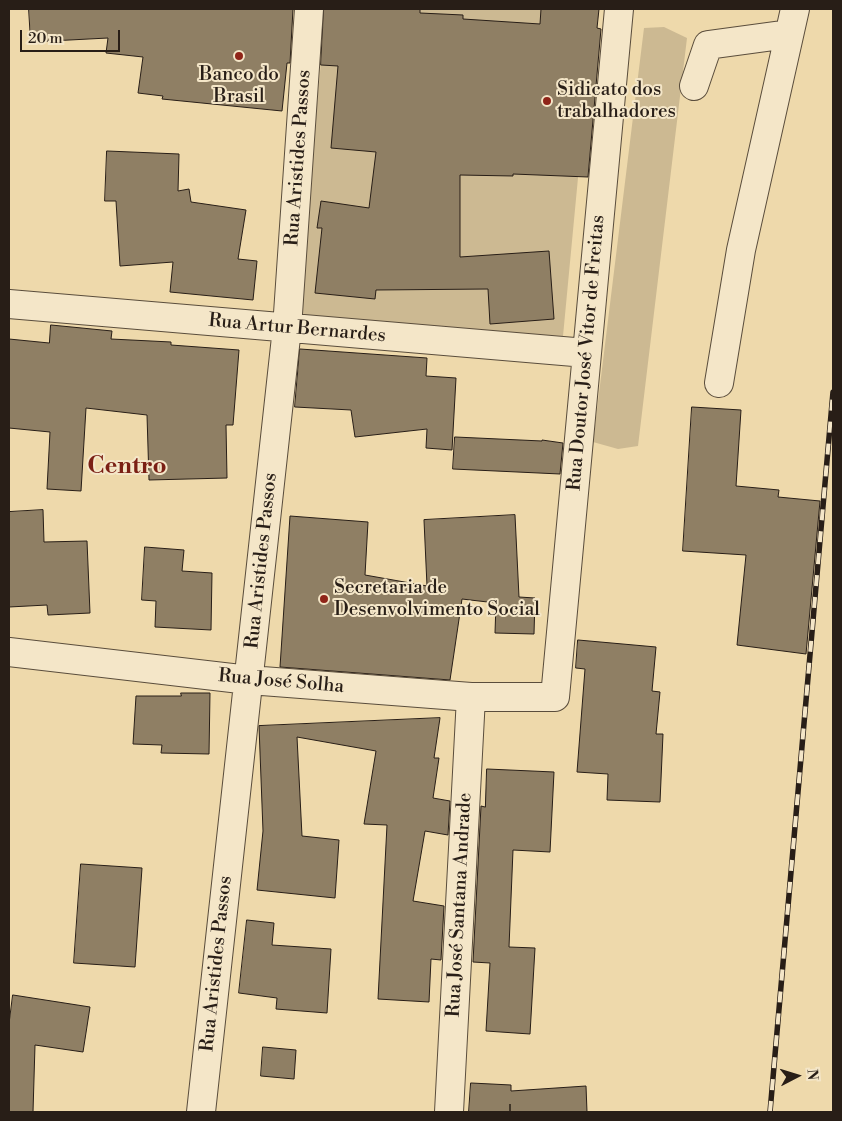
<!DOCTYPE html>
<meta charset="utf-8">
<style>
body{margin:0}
#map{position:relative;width:842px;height:1121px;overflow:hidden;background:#eed9ab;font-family:"Libre Bodoni",serif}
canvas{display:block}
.frame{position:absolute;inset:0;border:10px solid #281e17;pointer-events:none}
.north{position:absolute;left:772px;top:1051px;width:50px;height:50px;-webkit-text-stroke:4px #f4e6c8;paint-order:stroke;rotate:85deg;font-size:14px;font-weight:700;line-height:20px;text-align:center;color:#281e17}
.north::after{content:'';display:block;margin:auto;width:18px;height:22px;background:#281e17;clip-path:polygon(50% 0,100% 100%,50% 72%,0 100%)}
.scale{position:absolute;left:20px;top:30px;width:100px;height:22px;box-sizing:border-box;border:2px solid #281e17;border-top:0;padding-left:6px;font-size:15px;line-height:18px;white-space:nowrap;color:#281e17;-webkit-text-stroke:4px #f4e6c8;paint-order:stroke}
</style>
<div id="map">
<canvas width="842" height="1121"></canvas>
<div class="frame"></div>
<div class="north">N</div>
<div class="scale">20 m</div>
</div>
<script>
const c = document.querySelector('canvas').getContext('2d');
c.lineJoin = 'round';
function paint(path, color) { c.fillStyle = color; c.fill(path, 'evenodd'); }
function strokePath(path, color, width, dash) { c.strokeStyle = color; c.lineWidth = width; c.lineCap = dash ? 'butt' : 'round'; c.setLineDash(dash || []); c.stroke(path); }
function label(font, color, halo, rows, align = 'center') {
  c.font = font + ' "Libre Bodoni",serif'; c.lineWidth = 4; c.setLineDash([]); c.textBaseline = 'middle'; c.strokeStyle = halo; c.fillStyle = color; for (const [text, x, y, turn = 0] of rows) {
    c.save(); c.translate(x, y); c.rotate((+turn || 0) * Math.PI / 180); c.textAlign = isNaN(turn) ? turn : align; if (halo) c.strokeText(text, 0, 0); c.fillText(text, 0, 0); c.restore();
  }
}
const green = new Path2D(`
 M 326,9 L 594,9 L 563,336 L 296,325 Z
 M 664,27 L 687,38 L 638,446 L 618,449 L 593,442 L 644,28 Z`);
const building = new Path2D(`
 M 29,9 L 293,9 L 290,63 L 287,63 L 282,111 L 162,99 L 163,96 L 138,93 L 143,57 L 106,53 L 108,38 L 31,42 Z
 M 324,9 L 420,9 L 420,13 L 463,15 L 463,19 L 540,24 L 541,9 L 599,9 L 597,28 L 601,29 L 588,177 L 513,174 L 513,176 L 460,175 L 460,257 L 549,251 L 554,319 L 490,324 L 488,289 L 376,290 L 375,299 L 315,293 L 322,228 L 317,228 L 321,201 L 369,208 L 376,152 L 331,148 L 338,66 L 321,65 Z
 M 107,151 L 179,154 L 178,191 L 189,189 L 191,202 L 246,210 L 238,259 L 257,261 L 253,300 L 170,292 L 173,262 L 120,266 L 116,201 L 105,201 Z
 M 51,325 L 112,331 L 111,339 L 171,342 L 171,345 L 239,350 L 233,425 L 226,425 L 227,478 L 149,480 L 147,415 L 86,408 L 81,491 L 47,489 L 50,432 L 9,428 L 9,339 L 49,343 Z
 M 300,349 L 427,358 L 426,376 L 456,378 L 452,450 L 426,448 L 427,429 L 355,437 L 351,410 L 295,407 Z
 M 692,407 L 741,410 L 736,486 L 779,490 L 778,497 L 820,501 L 806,654 L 737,645 L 746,555 L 683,551 Z
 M 455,437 L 542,441 L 542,440 L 563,443 L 560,474 L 453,469 Z
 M 43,510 L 44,542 L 87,541 L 90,613 L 48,615 L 47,605 L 9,607 L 9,512 Z
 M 515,515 L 519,597 L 535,598 L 534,634 L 495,633 L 496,603 L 462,599 L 450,680 L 280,667 L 290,516 L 368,522 L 365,575 L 427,586 L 424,520 Z
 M 145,547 L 184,550 L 182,571 L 212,573 L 211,630 L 155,627 L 156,601 L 142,600 Z
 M 578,640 L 656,647 L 652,691 L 660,692 L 656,734 L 663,734 L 660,802 L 607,800 L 608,774 L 577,772 L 585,669 L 576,668 Z
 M 181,693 L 210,693 L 209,754 L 161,753 L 162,745 L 133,744 L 136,696 L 181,696 Z
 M 440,718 L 434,758 L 439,758 L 433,798 L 450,801 L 448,835 L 425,831 L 413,901 L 444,906 L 441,960 L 431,959 L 429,1002 L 378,999 L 387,825 L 364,824 L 376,751 L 297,737 L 302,836 L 339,840 L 335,898 L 257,890 L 263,831 L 259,726 Z
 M 487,769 L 554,772 L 550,852 L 513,850 L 509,947 L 535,948 L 530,1034 L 486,1031 L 490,963 L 473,962 L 481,806 L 485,807 Z
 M 81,864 L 142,868 L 135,967 L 74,963 Z
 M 247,920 L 274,923 L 272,945 L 331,949 L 327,1013 L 276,1009 L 277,998 L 239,993 Z
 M 13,995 L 90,1007 L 83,1052 L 35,1045 L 33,1112 L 9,1112 L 9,1024 Z
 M 263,1047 L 296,1050 L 294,1079 L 261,1076 Z
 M 471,1083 L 511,1085 L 511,1091 L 586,1086 L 587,1112 L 510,1112 L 510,1104 L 510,1112 L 469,1112 Z`);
const minor = new Path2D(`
 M 694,86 L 708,45 L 789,34
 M 9,304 L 586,353
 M 719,383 L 741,250 L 795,9
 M 9,652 L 249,680 L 471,697 L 555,697 L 619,9
 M 201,1112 L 287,328 L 309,9
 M 449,1112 L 471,697`);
const rail = new Path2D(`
 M 770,1112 L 833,392`);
const markers = [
 [239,56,5,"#8f2418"],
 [547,101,5,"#8f2418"],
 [324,599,5,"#8f2418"]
];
const poiNames = [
 ["Banco do",239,75,"center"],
 ["Brasil",239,97,"center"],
 ["Sidicato dos",557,90],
 ["trabalhadores",557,112],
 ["Secretaria de",334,588],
 ["Desenvolvimento Social",334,610]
];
const streetNames = [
 ["Rua Aristides Passos",299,158,-86],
 ["Rua Artur Bernardes",297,329,5],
 ["Rua Doutor José Vitor de Freitas",587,353,-85],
 ["Rua Aristides Passos",262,561,-84],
 ["Rua José Solha",281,682,5],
 ["Rua José Santana Andrade",460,905,-87],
 ["Rua Aristides Passos",217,964,-84]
];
const districtNames = [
 ["Centro",127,467]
];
paint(green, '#ccb992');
paint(building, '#8f7f64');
strokePath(building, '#281e17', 1);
strokePath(minor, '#5a4d3c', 30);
strokePath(minor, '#f4e6c8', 28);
strokePath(rail, '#281e17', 5.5);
strokePath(rail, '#f4e6c8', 4, [11]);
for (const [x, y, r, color] of markers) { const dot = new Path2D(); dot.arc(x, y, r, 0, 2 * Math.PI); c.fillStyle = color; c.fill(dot); strokePath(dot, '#f4e6c8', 2); }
label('19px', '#281e17', '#f4e6c8', poiNames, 'left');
label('19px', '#281e17', '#f4e6c8', streetNames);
label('bold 24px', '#7a1f14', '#f4e6c8', districtNames);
</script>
